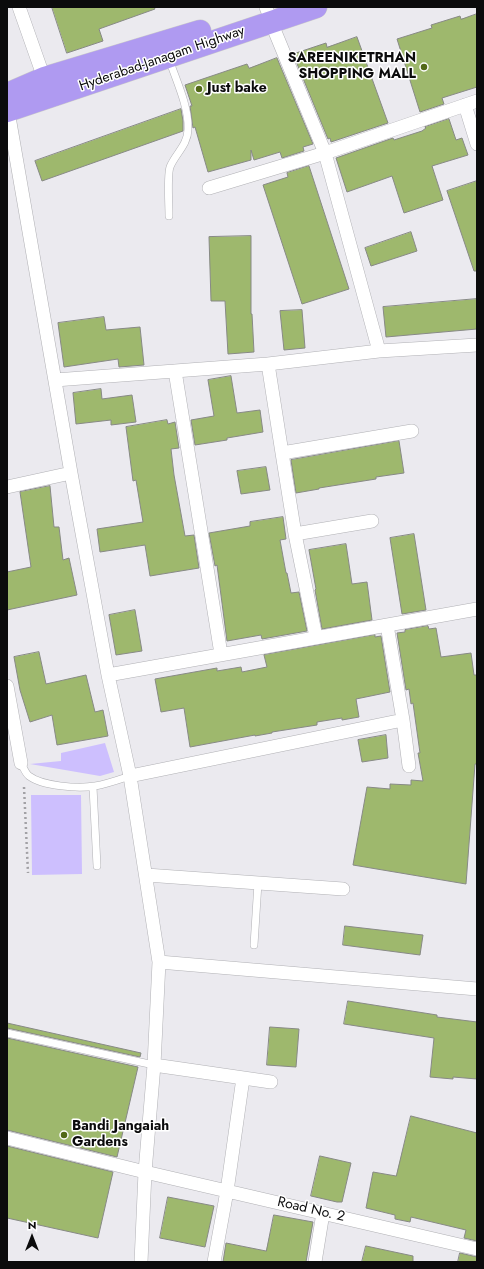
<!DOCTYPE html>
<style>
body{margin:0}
#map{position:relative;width:484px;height:1269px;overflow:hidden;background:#ebeaef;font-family:Jost,sans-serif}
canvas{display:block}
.frame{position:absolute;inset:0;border:8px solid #0b0b0c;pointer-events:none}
.north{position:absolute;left:12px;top:1217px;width:40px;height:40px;-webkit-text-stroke:3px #fff;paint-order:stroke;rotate:0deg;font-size:11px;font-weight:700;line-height:16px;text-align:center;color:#0b0b0c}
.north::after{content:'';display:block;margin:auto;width:14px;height:18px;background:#0b0b0c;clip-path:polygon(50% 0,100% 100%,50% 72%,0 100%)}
</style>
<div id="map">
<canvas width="484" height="1269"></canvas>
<div class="frame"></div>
<div class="north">N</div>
</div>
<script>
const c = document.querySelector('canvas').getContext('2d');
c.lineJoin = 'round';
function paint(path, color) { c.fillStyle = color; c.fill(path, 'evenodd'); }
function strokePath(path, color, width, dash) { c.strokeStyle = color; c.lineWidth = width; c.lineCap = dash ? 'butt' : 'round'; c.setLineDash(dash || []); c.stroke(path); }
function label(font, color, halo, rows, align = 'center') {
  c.font = font + ' Jost,sans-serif'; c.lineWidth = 3; c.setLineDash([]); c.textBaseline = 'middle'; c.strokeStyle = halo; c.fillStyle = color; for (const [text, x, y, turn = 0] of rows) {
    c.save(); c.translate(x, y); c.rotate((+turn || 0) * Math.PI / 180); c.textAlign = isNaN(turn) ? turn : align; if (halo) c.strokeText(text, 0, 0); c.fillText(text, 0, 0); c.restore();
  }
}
const green = new Path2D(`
 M 105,743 L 114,772 L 100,776 L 30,764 L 61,761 L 61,753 Z
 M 31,795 L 81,795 L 82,874 L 32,875 Z`);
const building = new Path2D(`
 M 52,7 L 154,7 L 155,9 L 99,29 L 103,41 L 67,53 Z
 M 477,14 L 477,87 L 442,98 L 444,104 L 420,112 L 397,39 L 432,28 L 431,25 L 460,16 L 461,19 Z
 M 357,37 L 388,123 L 331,142 L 330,138 L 328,139 L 293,54 L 326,43 L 327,47 Z
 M 277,58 L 313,144 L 303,147 L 304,151 L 282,158 L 280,152 L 254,160 L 251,150 L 251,160 L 208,172 L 195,127 L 193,128 L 190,106 L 192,106 L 185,85 L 247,64 L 249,68 Z
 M 181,109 L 183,121 L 183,131 L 42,181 L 35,161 Z
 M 449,119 L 456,140 L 462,138 L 468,155 L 432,166 L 443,200 L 404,213 L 392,176 L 347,192 L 336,158 L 393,138 L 394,140 L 422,131 L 426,128 L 425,127 Z
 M 309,166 L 349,289 L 302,304 L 263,185 L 288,177 L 287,173 Z
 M 477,181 L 477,271 L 474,271 L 447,191 Z
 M 411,232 L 417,251 L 371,266 L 365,248 Z
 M 251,236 L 251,314 L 252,314 L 254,352 L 228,354 L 225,301 L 211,301 L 209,237 Z
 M 477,299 L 477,329 L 386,337 L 383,307 Z
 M 302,310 L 305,348 L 284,350 L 280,311 Z
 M 104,317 L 106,330 L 140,327 L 144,365 L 119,367 L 118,359 L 64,367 L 58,323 Z
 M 231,376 L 237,413 L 260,410 L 263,432 L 227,438 L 227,440 L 195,445 L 191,420 L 214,416 L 208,380 Z
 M 101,389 L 102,399 L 132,395 L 136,422 L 111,425 L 111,420 L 76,424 L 73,393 Z
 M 167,420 L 168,424 L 175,422 L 179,448 L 171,449 L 174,475 L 185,536 L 194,535 L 199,568 L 150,576 L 145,545 L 100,552 L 97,529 L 143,522 L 136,480 L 133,481 L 126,427 Z
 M 399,441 L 404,473 L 376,477 L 376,479 L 319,488 L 319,489 L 296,493 L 291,460 Z
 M 266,467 L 270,490 L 241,494 L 237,471 Z
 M 50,486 L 54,527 L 59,527 L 63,560 L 69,558 L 77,595 L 7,610 L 7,572 L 31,567 L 20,492 Z
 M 283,517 L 286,539 L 280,540 L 286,573 L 287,573 L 291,593 L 299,592 L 307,631 L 262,639 L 261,635 L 227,641 L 217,565 L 215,566 L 209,533 L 250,526 L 250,522 Z
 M 414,534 L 426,610 L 402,614 L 390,538 Z
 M 346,544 L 352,584 L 367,582 L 372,620 L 322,629 L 315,590 L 316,589 L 309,550 Z
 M 135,610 L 142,651 L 116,655 L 109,615 Z
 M 428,626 L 429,629 L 436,628 L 441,657 L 471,653 L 474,675 L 477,675 L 477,764 L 475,764 L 466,884 L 353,865 L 367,787 L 390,789 L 390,784 L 411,785 L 411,780 L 423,781 L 418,753 L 420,753 L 413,703 L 411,704 L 409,689 L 406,690 L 397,633 L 405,632 L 405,630 Z
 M 375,635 L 375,637 L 381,636 L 390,692 L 356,699 L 359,717 L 342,720 L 342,718 L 317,722 L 317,725 L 272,732 L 272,733 L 255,736 L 255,735 L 190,747 L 184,708 L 161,712 L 155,679 L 217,668 L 217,671 L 241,667 L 242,672 L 267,667 L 264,655 Z
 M 39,652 L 46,684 L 86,675 L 95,712 L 103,710 L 108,736 L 57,745 L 52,715 L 30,722 L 20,690 L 14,657 Z
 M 386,735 L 388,758 L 362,762 L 358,740 Z
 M 345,926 L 423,935 L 420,955 L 343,945 Z
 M 348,1001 L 437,1015 L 437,1017 L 477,1022 L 477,1079 L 453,1077 L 453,1079 L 430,1077 L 434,1038 L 344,1024 Z
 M 7,1023 L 141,1053 L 140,1057 L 7,1028 Z
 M 270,1027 L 299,1029 L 296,1067 L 267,1065 Z
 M 7,1038 L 138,1067 L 117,1157 L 7,1130 Z
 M 411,1116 L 477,1133 L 477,1241 L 464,1238 L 466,1230 L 411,1217 L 410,1222 L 395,1219 L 395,1215 L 366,1208 L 373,1172 L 396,1176 Z
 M 7,1146 L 113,1172 L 98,1238 L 7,1218 Z
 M 320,1156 L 351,1163 L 342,1202 L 337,1202 L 311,1196 Z
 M 168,1197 L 214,1206 L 205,1247 L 160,1238 Z
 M 274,1215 L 313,1222 L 306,1262 L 223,1262 L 226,1243 L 266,1251 Z
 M 366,1246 L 413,1256 L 413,1262 L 362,1262 Z
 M 460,1253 L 477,1257 L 477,1262 L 458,1262 Z`);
const path = new Path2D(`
 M 24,787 L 28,873`);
const lane = new Path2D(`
 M 169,216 C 169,205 167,176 170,167 C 175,154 188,145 188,129 C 189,107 176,80 169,59
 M 21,763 C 23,766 25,773 29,776 C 42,786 78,789 95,786 C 107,784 118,780 130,776
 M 93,787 L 97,866
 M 254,945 L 258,883
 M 7,1033 L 154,1065`);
const street = new Path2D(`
 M 19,7 L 44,78
 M 266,7 L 267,10
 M 271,22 L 325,153 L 379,351
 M 465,105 L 477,144
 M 8,111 L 71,473 L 108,675 L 130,776 L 159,962 L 154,1065 L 145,1172 L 141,1262
 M 209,188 L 325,153 L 477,101
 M 268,364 L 282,453 L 295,534 L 316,637
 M 175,371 L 221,654
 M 55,380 L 268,364 L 379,351 L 477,345
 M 282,453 L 412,431
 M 7,487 L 71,473
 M 295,534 L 372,521
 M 387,625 L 403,720 L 409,766
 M 108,675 L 477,609
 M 7,686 L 21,763
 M 130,776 L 403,720
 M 146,875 L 343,889
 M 159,962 L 477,989
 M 154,1065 L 271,1082
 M 7,1138 L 145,1172 L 477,1249
 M 214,1262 L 227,1191 L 243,1078
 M 315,1262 L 323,1213`);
const highway = new Path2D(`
 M 7,94 L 44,78 L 200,31
 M 7,111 L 316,7`);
const markers = [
 [424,67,4,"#526918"],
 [199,89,4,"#526918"],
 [64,1135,4,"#526918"]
];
const streetNames = [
 ["Hyderabad-Janagam Highway",162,59,-19],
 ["Road No. 2",311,1210,13]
];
const poiNames = [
 ["SAREENIKETRHAN",416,59,"right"],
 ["SHOPPING MALL",416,75,"right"],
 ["Just bake",207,89],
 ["Bandi Jangaiah",72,1127],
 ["Gardens",72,1143]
];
paint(green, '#cdbffe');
paint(building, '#9eb86d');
strokePath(building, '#878985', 1);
strokePath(lane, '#b1b1b5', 8);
strokePath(street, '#b1b1b5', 14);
strokePath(highway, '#c9c9ca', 23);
strokePath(path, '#a2a1a5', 2.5, [2, 3]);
strokePath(lane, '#fff', 7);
strokePath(street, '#fff', 13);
strokePath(highway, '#af9af1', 22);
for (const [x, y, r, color] of markers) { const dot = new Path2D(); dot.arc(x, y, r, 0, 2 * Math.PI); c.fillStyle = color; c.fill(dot); strokePath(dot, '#fff', 1.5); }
label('14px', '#0b0b0c', '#fff', streetNames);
label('bold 14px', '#0b0b0c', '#fff', poiNames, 'left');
</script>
